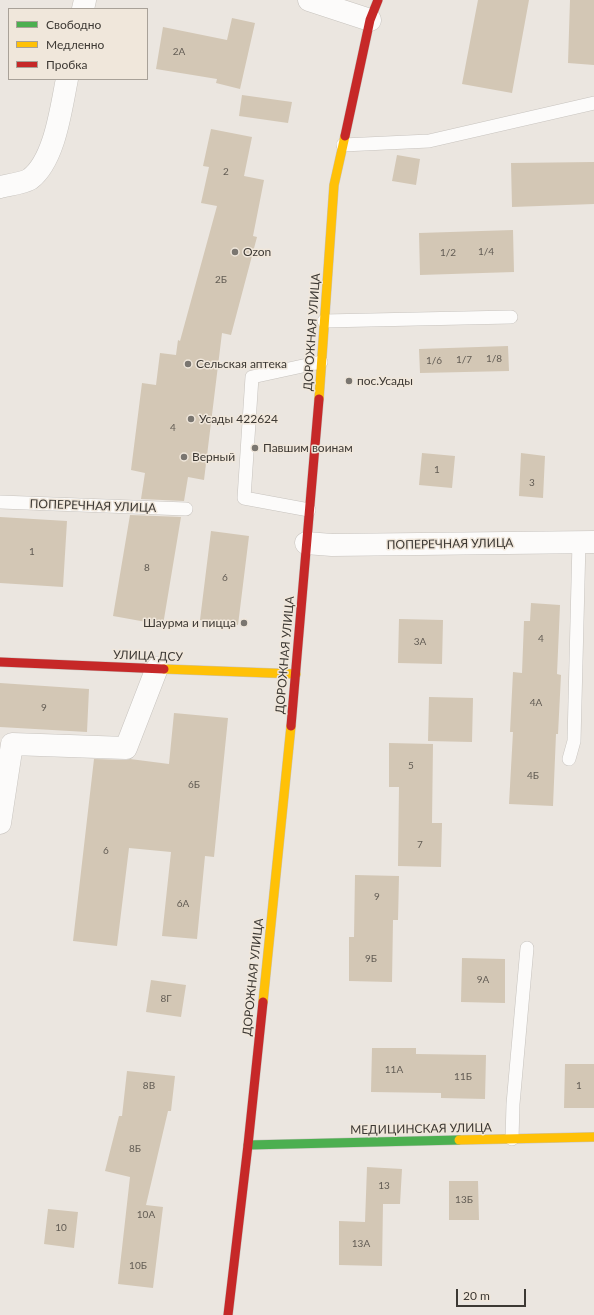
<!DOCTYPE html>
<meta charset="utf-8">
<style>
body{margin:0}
#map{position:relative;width:594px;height:1315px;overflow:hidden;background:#ebe6e0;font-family:Lato,sans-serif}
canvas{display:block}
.legend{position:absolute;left:8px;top:8px;width:140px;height:72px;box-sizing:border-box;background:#f0e7db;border:1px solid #a8a198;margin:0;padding:5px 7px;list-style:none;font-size:12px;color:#3d3934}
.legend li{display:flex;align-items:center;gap:8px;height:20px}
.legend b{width:20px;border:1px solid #a8a198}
.scale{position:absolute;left:456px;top:1289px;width:70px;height:18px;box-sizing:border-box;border:2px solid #3d3934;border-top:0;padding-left:5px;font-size:12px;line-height:14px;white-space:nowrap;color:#3d3934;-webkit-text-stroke:3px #f0e7db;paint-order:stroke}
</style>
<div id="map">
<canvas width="594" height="1315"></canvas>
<ul class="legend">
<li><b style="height:5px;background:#4caf50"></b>Свободно</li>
<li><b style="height:5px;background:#ffc107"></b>Медленно</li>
<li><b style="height:5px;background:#c62828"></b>Пробка</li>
</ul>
<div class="scale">20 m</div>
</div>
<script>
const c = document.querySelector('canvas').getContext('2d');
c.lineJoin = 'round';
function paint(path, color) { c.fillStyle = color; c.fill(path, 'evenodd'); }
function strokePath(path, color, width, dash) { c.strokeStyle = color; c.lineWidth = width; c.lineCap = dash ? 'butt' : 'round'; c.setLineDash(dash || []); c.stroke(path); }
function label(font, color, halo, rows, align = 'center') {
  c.font = font + ' Lato,sans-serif'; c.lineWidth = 3; c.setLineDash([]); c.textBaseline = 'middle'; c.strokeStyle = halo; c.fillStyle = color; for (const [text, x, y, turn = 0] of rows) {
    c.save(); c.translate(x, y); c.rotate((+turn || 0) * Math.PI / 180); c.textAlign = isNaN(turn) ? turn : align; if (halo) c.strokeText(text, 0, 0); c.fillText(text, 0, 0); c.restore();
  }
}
const building = new Path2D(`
 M 478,0 L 529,0 L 512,93 L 462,84 Z
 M 570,0 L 594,0 L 594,65 L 568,63 Z
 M 232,18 L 255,23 L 240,89 L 216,83 L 217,79 L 156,69 L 163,27 L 227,40 Z
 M 242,95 L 292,102 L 288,123 L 239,116 Z
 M 211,129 L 252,137 L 244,176 L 264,180 L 253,236 L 257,237 L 231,335 L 222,333 L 204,480 L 188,477 L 184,501 L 141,499 L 145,473 L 131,470 L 142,383 L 156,385 L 160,353 L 176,355 L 178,340 L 180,341 L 217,206 L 201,203 L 209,167 L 203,166 Z
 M 397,155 L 420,159 L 416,185 L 392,181 Z
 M 594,162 L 594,204 L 512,207 L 511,163 Z
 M 513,230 L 514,272 L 420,275 L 419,233 Z
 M 508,346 L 509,371 L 420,373 L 419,349 Z
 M 422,453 L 455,456 L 452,488 L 419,485 Z
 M 521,453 L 545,456 L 543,498 L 519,496 Z
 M 130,515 L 181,517 L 163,625 L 113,616 Z
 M 0,517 L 67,521 L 63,587 L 0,583 Z
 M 211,531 L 249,536 L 238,625 L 200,620 Z
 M 531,603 L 560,605 L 557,674 L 561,675 L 558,734 L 556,734 L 553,806 L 509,804 L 513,732 L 510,732 L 513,672 L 522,673 L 524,621 L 530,621 Z
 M 399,619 L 443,620 L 442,664 L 398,663 Z
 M 0,683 L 89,689 L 87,732 L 0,727 Z
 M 429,697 L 473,698 L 472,742 L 428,741 Z
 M 174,713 L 228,718 L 214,857 L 205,856 L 197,939 L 162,936 L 171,852 L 129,848 L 117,946 L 73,941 L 94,759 L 126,760 L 130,759 L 169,764 Z
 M 389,743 L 433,744 L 432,823 L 442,823 L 441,867 L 398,866 L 399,787 L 389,787 Z
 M 355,875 L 399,876 L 398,920 L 393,920 L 392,982 L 349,981 L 349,937 L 354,937 Z
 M 462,958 L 505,959 L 505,1003 L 461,1002 Z
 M 151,980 L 186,985 L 181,1017 L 146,1012 Z
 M 372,1048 L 416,1048 L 416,1054 L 486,1055 L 485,1099 L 441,1098 L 441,1093 L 371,1092 Z
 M 565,1064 L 594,1064 L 594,1108 L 564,1108 Z
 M 127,1071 L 175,1076 L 171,1111 L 168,1111 L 146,1205 L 163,1207 L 153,1288 L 118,1284 L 130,1177 L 105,1171 L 119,1116 L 122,1116 Z
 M 367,1167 L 402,1169 L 400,1204 L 383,1204 L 382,1266 L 339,1265 L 339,1221 L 365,1222 Z
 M 449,1181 L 478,1181 L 479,1220 L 449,1220 Z
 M 48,1209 L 78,1212 L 74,1248 L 44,1244 Z`);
const lane = new Path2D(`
 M 343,145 L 429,141 L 594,103
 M 324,321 L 511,317
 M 0,502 L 186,509
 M 309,510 L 244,498 L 252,377 L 321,362
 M 569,759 L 574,741 L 579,542
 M 512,1139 L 513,1104 L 527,948`);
const street = new Path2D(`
 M 309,0 L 370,20
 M 83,9 L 85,0
 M 0,187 C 8,185 24,183 30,179 C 55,160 61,108 67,79
 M 306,543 L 332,545 L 594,542
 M 0,823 L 12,744 L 126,748 L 157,668`);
const fast = new Path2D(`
 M 248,1145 L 459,1140`);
const slow = new Path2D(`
 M 319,399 L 334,185 L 345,136
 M 164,669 L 296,674
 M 263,1002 L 291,726
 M 459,1140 L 594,1137`);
const jam = new Path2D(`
 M 345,136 L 370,20 L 378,0
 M 0,662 L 164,669
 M 291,726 L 319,399
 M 228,1315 L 248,1145 L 263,1002`);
const markers = [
 [235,252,4,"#7a7670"],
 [188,364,4,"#7a7670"],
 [349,381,4,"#7a7670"],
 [191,419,4,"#7a7670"],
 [255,448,4,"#7a7670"],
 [184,457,4,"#7a7670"],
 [244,623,4,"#7a7670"]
];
const numberNames = [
 ["2А",179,52],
 ["2",226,172],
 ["1/4",486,252],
 ["1/2",448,253],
 ["2Б",221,280],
 ["1/8",494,359],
 ["1/7",464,360],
 ["1/6",434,361],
 ["4",173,428],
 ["1",437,470],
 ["3",532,483],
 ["1",32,552],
 ["8",147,568],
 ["6",225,578],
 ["4",541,639],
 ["3А",420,642],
 ["4А",536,703],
 ["9",44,708],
 ["5",411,766],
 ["4Б",533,776],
 ["6Б",194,785],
 ["7",420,845],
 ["6",106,851],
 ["9",377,897],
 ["6А",183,904],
 ["9Б",371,959],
 ["9А",483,980],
 ["8Г",166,999],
 ["11А",394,1070],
 ["11Б",463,1077],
 ["8В",149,1086],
 ["1",579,1086],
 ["8Б",135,1149],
 ["13",384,1186],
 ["13Б",464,1200],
 ["10А",146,1215],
 ["10",61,1228],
 ["13А",361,1244],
 ["10Б",138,1266]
];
const poiNames = [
 ["Ozon",243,252],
 ["Сельская аптека",196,364],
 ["пос.Усады",357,381],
 ["Усады 422624",199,419],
 ["Павшим воинам",263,448],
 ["Верный",192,457],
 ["Шаурма и пицца",236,623,"right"]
];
const streetNames = [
 ["ДОРОЖНАЯ УЛИЦА",312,332,-86],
 ["ПОПЕРЕЧНАЯ УЛИЦА",93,506,2],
 ["ПОПЕРЕЧНАЯ УЛИЦА",450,544,-1],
 ["ДОРОЖНАЯ УЛИЦА",285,655,-85],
 ["УЛИЦА ДСУ",148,656,2],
 ["ДОРОЖНАЯ УЛИЦА",253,977,-84],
 ["МЕДИЦИНСКАЯ УЛИЦА",421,1129,-1]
];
paint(building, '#d3c7b5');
strokePath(lane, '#c7c3be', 14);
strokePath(street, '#c7c3be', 23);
strokePath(fast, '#c7c3be', 10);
strokePath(slow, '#c7c3be', 10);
strokePath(jam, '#c7c3be', 10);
strokePath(lane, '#fcfbfa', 13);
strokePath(street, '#fcfbfa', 22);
strokePath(fast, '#4caf50', 9);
strokePath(slow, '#ffc107', 9);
strokePath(jam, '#c62828', 9);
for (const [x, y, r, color] of markers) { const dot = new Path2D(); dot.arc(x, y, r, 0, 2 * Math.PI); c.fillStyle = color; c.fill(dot); strokePath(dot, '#f0e7db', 1.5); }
label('10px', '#625c54', null, numberNames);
label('12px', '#3d3934', '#f0e7db', poiNames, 'left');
label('12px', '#3d3934', '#f0e7db', streetNames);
</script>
